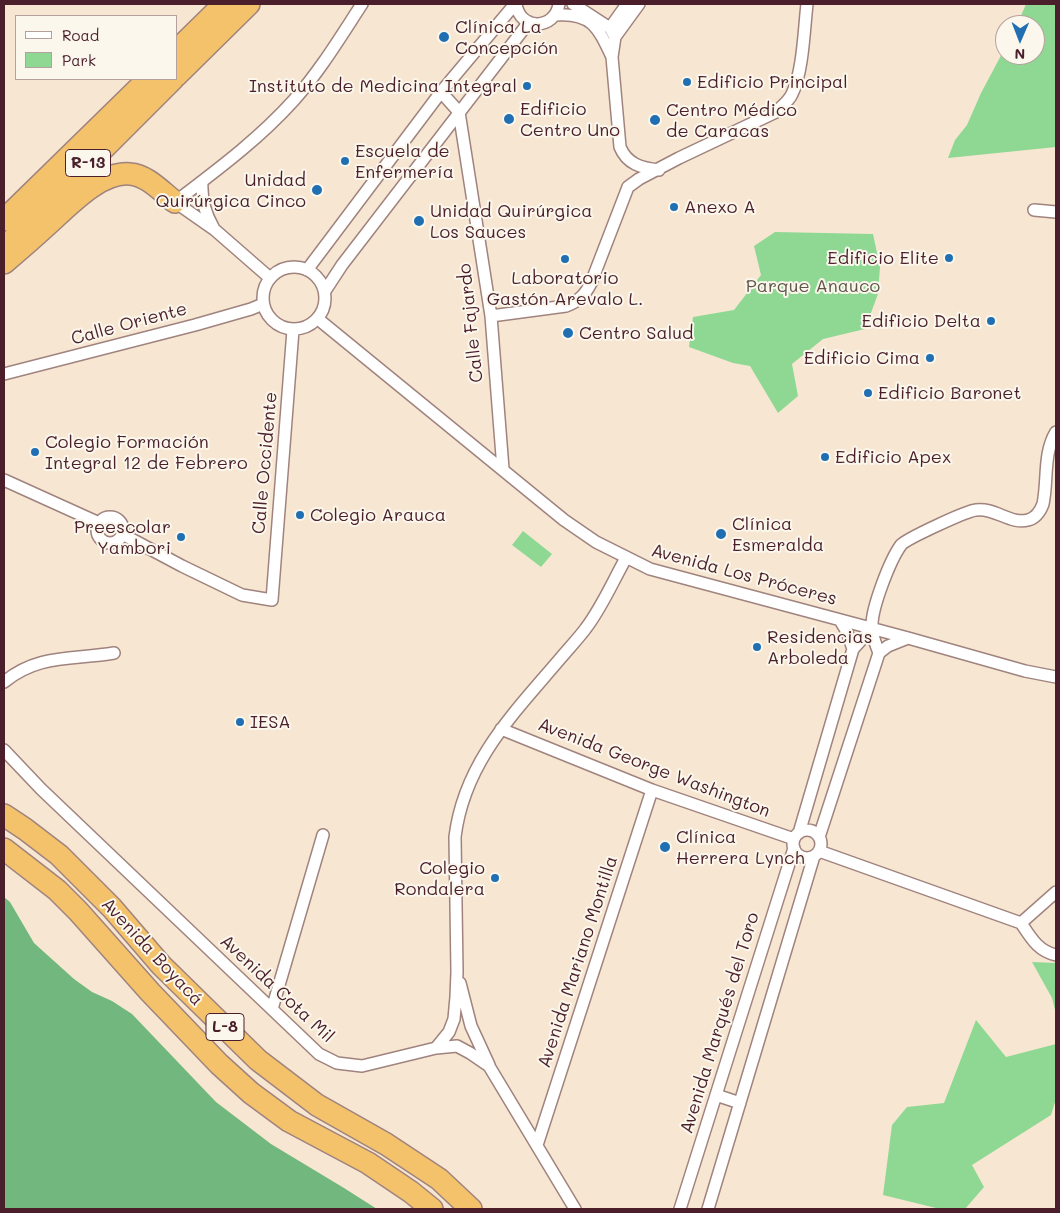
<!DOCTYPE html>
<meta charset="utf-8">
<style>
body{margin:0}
#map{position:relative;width:1060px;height:1213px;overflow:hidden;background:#f7e7d2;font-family:Mali,sans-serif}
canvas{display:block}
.frame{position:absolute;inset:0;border:5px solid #4a1f2b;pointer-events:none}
.legend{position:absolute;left:15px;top:15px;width:162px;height:65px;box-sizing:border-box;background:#fbf7ec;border:1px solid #b4a19f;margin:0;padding:6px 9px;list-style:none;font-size:15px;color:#4a1f2b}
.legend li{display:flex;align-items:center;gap:10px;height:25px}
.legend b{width:25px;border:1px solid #b4a19f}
.north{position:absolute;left:995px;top:15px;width:50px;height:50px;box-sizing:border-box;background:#fbf7ec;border:1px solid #b4a19f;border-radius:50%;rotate:181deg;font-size:14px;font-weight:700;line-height:20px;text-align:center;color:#4a1f2b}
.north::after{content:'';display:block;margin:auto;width:18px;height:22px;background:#1f6fb2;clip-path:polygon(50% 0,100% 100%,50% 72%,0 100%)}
</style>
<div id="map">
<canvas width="1060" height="1213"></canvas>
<div class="frame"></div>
<ul class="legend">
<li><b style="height:6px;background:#fff"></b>Road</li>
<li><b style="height:14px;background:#8ed894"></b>Park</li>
</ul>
<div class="north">N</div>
</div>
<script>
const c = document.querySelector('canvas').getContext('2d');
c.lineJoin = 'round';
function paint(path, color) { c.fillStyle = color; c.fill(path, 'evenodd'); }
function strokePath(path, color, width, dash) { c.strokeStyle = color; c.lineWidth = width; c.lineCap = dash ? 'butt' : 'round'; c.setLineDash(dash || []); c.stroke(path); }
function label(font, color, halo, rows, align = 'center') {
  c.font = font + ' Mali,sans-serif'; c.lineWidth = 4; c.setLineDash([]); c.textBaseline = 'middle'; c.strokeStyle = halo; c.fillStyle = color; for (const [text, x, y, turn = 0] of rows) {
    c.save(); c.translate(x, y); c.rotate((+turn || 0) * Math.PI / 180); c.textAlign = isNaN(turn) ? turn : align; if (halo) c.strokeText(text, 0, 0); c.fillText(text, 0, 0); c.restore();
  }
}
const green = new Path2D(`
 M 1026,4 L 1056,4 L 1056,147 L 948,158 L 955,140 L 967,125 L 981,93 L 1005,48 L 1005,55 L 1035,55 L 1035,25 L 1017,25 Z
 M 775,232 L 873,234 L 880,267 L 878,294 L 865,329 L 823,339 L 792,364 L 798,396 L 778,413 L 750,366 L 733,363 L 689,347 L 693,317 L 734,310 L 761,275 L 754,246 Z
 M 523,531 L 552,554 L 541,567 L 512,545 Z
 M 1032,962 L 1056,963 L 1056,1014 L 1052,998 Z
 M 976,1020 L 1006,1057 L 1056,1044 L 1056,1099 L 1051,1115 L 972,1165 L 984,1187 L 965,1209 L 940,1209 L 883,1195 L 892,1125 L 907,1107 L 944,1103 Z`);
const forest = new Path2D(`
 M 4,897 L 10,902 L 34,943 L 74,979 L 92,992 L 112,1001 L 132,1014 L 216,1102 L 271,1144 L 344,1188 L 377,1209 L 4,1209 Z`);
const street = new Path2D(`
 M 516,4 C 520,31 555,30 559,4
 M 573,4 L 610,28 L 615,37 L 612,57 L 620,147 C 627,164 641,168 659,170
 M 555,15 C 591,12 598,27 612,57
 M 610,28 L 627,4
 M 615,37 L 639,4
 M 441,92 L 459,112 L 491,316 L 503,469
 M 202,182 C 201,199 205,213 213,227
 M 1034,210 L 1056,212
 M263 298a31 31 0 1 1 62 0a31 31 0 1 1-62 0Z
 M 307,270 L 441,92 L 515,4
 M 270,278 L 215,230 L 175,202 C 217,170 259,139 294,100 C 320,71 341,36 362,4
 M 325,291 L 342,265 L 529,22
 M 491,316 L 566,306 C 579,301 585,295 591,283 L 628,187 L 639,179 L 679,158 L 776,112 C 782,106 789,101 792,94 C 803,72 804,30 807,4
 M 318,319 L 564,520 L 596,542 L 650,569 L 908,638 L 1025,671 L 1056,677
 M 4,374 L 195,325 L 251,309 L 263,304
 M 4,480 L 99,523
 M97 530a13 13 0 1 1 26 0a13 13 0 1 1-26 0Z
 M 122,534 L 182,566 L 242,595 L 272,600 L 293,330
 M 840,620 L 847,632 L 853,649
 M 879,653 L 888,646 L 908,638
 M 4,682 C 38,654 72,660 114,653
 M 501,729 L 652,790 L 794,839
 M 4,750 L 41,789 L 319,1054 L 337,1063 L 362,1066 L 436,1048 L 457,1046 L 470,1053 L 489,1066 L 575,1209
 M793 844a14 14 0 1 1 28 0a14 14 0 1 1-28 0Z
 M 799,833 L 853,649 L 872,628
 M 819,837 L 879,653 C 876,645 872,636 872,627 C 871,609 890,560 901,545 C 906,539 966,511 976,510 C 994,507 1011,525 1028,520 C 1036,518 1040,512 1043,504 C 1048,480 1043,453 1056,432
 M 819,851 L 1021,923
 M 1021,923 C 1031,938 1038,951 1056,955
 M 1021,923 L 1056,892
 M 460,983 L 471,1026 L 489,1065
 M 272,1009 L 323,835
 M 436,1048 L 449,1032 L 454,1019 L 456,997 L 457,972 L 455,837 C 464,763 513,714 559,660 C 568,649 578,639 586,628 C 602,607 613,581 626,558
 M 716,1095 L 740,1103
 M 537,1145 L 652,790
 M 680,1209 L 794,848
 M 708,1209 L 814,856`);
const highway = new Path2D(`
 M 176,51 L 224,4
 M 176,76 L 249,4
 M 4,220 L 148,79
 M 4,248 L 173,79
 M 4,263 C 17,252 31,240 44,228 C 66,209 99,171 130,174 C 147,175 162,192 175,202
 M 4,815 L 25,829 L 59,855 L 112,908 L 161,965 L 258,1060 L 317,1105 L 386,1144 L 439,1179 L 471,1209
 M 4,849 L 57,890 L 78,911 L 150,992 L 219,1064 L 251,1093 L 289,1121 L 368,1163 L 411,1192 L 432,1209`);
const markers = [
 [444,37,6,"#1f6fb2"],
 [687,82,5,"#1f6fb2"],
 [527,86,5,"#1f6fb2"],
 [509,119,6,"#1f6fb2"],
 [655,120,6,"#1f6fb2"],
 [345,161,5,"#1f6fb2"],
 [317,190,6,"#1f6fb2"],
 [674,207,5,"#1f6fb2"],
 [419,221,6,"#1f6fb2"],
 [949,258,5,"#1f6fb2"],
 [565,259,5,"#1f6fb2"],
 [991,321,5,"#1f6fb2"],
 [568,333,6,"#1f6fb2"],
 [930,358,5,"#1f6fb2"],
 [868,393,5,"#1f6fb2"],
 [35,452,5,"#1f6fb2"],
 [825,457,5,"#1f6fb2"],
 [300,515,5,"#1f6fb2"],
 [721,534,6,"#1f6fb2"],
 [181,537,5,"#1f6fb2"],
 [757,647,5,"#1f6fb2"],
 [240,722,5,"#1f6fb2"],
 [665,847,6,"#1f6fb2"],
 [495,878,5,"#1f6fb2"]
];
const shields = [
 [88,163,45],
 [225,1027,38]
];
const shieldNames = [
 ["R-13",88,163],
 ["L-8",225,1027]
];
const poiNames = [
 ["Clínica La",455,27],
 ["Concepción",455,48],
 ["Edificio Principal",697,82],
 ["Instituto de Medicina Integral",517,86,"right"],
 ["Edificio",520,109],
 ["Centro Uno",520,130],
 ["Centro Médico",666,110],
 ["de Caracas",666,131],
 ["Escuela de",355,151],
 ["Enfermería",355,172],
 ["Unidad",306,180,"right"],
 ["Quirúrgica Cinco",306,201,"right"],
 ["Anexo A",684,207],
 ["Unidad Quirúrgica",430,211],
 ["Los Sauces",430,232],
 ["Edificio Elite",939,258,"right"],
 ["Laboratorio",565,278,"center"],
 ["Gastón Arevalo L.",565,299,"center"],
 ["Edificio Delta",981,321,"right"],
 ["Centro Salud",579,333],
 ["Edificio Cima",920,358,"right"],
 ["Edificio Baronet",878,393],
 ["Colegio Formación",45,442],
 ["Integral 12 de Febrero",45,463],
 ["Edificio Apex",835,457],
 ["Colegio Arauca",310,515],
 ["Clínica",732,524],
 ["Esmeralda",732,545],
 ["Preescolar",171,527,"right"],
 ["Yambori",171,548,"right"],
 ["Residencias",767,637],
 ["Arboleda",767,658],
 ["IESA",250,722],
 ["Clínica",676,837],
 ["Herrera Lynch",676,858],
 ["Colegio",485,868,"right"],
 ["Rondalera",485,889,"right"]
];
const parkNames = [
 ["Parque Anauco",813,286]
];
const streetNames = [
 ["Calle Fajardo",471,323,-96],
 ["Calle Oriente",129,324,-15],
 ["Calle Occidente",265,463,-85],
 ["Avenida Los Próceres",744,575,15],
 ["Avenida George Washington",654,768,21],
 ["Avenida Boyacá",152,952,47],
 ["Avenida Mariano Montilla",578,962,-72],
 ["Avenida Cota Mil",277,989,43],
 ["Avenida Marqués del Toro",720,1023,-73]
];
paint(green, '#8ed894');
paint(forest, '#72b87e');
strokePath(street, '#a0837e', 14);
strokePath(highway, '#a0837e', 24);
strokePath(street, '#fff', 11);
strokePath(highway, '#f3c26a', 21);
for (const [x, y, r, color] of markers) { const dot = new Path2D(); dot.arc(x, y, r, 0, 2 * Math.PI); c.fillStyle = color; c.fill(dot); strokePath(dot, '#fbf7ec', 2); }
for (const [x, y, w] of shields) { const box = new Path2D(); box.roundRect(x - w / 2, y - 13.5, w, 27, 4); c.fillStyle = '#fbf7ec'; c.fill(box); strokePath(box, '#4a1f2b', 1); }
label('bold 16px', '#4a1f2b', null, shieldNames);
label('18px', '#4a1f2b', '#fbf7ec', poiNames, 'left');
label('18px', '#5e564a', '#fbf7ec', parkNames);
label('18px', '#4a1f2b', '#fbf7ec', streetNames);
</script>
